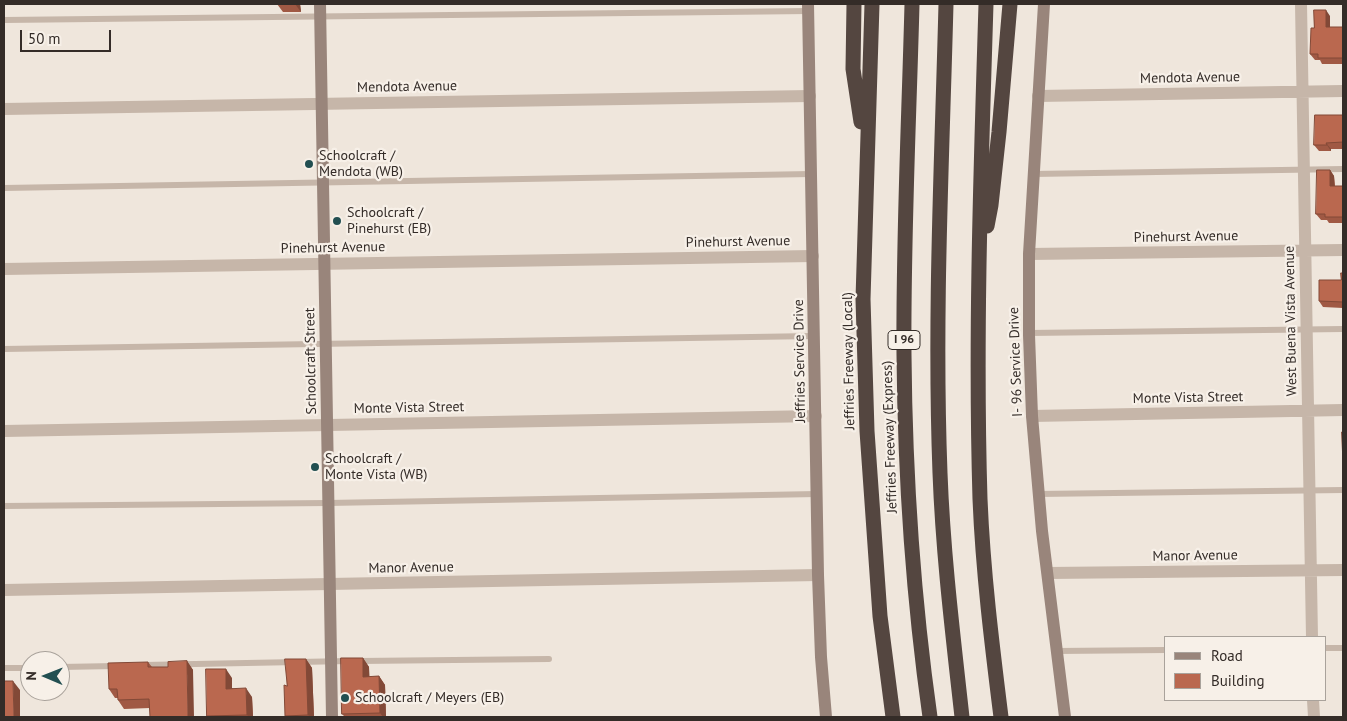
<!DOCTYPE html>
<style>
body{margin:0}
#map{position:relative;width:1347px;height:721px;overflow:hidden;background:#efe6dc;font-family:"PT Sans",sans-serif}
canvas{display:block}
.frame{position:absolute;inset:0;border:5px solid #342c28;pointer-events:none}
.legend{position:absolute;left:1164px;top:636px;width:162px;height:65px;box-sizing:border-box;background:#f7f0e8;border:1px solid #a9a29b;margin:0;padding:6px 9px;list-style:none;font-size:15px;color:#342c28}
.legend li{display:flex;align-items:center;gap:10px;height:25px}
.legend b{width:25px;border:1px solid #a9a29b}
.north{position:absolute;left:20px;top:651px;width:50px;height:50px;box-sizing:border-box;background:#f7f0e8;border:1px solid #a9a29b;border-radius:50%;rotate:271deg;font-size:14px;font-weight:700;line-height:20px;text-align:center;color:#342c28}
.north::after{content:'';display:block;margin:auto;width:18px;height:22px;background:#224f51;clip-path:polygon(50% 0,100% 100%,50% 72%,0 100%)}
.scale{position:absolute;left:20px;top:30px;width:91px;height:22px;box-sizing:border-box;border:2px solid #342c28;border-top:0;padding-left:6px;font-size:15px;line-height:18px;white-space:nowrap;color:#342c28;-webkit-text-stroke:4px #f7f0e8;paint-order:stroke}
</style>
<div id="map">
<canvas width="1347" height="721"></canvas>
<div class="frame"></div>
<ul class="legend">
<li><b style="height:6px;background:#99857b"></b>Road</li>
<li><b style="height:14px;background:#ba684f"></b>Building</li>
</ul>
<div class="north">N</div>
<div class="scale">50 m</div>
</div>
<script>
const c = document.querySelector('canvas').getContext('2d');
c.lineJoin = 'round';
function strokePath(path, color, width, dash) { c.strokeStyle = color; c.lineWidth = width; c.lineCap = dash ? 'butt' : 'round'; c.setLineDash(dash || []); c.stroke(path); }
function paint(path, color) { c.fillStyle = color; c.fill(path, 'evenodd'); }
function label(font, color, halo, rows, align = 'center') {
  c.font = font + ' "PT Sans",sans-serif'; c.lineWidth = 4.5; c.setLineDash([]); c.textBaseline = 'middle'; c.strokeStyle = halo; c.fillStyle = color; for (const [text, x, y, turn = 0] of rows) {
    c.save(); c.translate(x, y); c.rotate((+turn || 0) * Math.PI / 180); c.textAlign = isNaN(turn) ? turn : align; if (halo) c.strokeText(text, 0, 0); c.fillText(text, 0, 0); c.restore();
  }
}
const lane = new Path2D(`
 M 4,20 L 809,11
 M 1033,174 L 1343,169
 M 4,188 L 811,174
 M 1029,333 L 1343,329
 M 4,349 L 814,336
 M 1038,494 L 1343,490
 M 4,506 L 328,503 L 817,494
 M 1326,648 L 1343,648
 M 1057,651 L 1166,650
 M 359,661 L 549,659
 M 144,665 L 349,661
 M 60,667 L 116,666
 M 4,668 L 30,668`);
const street = new Path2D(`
 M 1301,4 L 1312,637
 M 1038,96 L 1343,91
 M 4,109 L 810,96
 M 1029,254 L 1343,250
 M 4,269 L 813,256
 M 1032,416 L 1343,410
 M 4,431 L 816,416
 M 1048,573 L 1343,570
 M 4,590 L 818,575
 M 1313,700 L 1314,717`);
const secondary = new Path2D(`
 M 320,4 L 332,717
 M 808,4 L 818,575 L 821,657 L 826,717
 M 1044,4 L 1029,254 L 1029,335 L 1032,416 L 1042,531 L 1065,717`);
const highway = new Path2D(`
 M 854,4 L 853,69 L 861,122
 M 872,4 L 863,299 L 867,431 L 880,616 L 893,717
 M 912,4 C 909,121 903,238 904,355 C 905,476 913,597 930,717
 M 946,4 C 942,160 934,316 940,473 C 943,554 953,636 962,717
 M 986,4 C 981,169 975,334 980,499 C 983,572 992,645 1001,717
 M 987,226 L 991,205 L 999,132 L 1010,4`);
const wall = new Path2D(`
 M 277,4 L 300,4 L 301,12 L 283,12 Z
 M 1330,16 L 1330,27 L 1343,27 L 1343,64 L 1322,64 L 1320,60 L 1315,60 L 1310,54 L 1314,28 Z
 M 1343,115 L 1343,149 L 1331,149 L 1331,151 L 1319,151 L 1314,145 Z
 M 1330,170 L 1334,176 L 1335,186 L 1343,186 L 1343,223 L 1329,223 L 1327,220 L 1321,220 L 1316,214 Z
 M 1343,273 L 1343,308 L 1323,307 L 1319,301 L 1341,280 Z
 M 363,658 L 369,667 L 369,677 L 379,676 L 385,685 L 386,717 L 345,717 L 342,714 Z
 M 306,659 L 312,668 L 314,717 L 286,717 L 285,716 L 287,686 Z
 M 187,661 L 193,670 L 150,708 L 124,709 L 118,700 L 118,698 L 115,698 L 109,689 L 148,662 L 152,667 L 168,667 Z
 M 232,678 L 232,688 L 252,697 L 253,717 L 208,717 L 207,716 Z`);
const shadedWall = new Path2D(`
 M 295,4 L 300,4 L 301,12 Z
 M 1326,10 L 1330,16 L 1330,33 L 1326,27 Z
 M 1326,143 L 1331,149 L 1331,151 L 1327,145 Z
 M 1330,170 L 1334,176 L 1335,192 L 1330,186 Z
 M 363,658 L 369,667 L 370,686 L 363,677 Z
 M 306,659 L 312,668 L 314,717 L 309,717 L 308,715 Z
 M 187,661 L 193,670 L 194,717 L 188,717 Z
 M 226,669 L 232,678 L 232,698 L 226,689 Z
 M 379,676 L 385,685 L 386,717 L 383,717 L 380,713 Z
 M 13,681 L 20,690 L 20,717 L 14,717 Z
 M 246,688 L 252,697 L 253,717 L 248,717 L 247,715 Z`);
const building = new Path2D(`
 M 1314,10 L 1326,10 L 1326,27 L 1343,27 L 1343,58 L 1318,58 L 1318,54 L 1310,54 L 1311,28 L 1314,28 Z
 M 1315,115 L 1343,115 L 1343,142 L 1326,143 L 1327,145 L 1314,145 Z
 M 1317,170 L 1330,170 L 1330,186 L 1343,186 L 1343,217 L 1325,217 L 1325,214 L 1316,214 Z
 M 1341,273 L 1343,273 L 1343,302 L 1319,301 L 1319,280 L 1341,280 Z
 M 1342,432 L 1343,432 L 1343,462 Z
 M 341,658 L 363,658 L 363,677 L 379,676 L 380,713 L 342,714 Z
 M 285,659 L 306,659 L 308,715 L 285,716 L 284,685 L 287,686 Z
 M 187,661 L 188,717 L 150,717 L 149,699 L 118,700 L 117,689 L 109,689 L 108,663 L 148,662 L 148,667 L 168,667 L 168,662 Z
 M 206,669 L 226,669 L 226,689 L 246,688 L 247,715 L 207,716 Z
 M 4,681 L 13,681 L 14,717 L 4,717 Z`);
const markers = [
 [309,164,5,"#224f51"],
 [337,221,5,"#224f51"],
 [315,467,5,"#224f51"],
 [345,698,5,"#224f51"]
];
const shields = [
 [904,340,32]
];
const shieldNames = [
 ["I 96",904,340]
];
const streetNames = [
 ["Mendota Avenue",1190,78,-1],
 ["Mendota Avenue",407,87,-1],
 ["Pinehurst Avenue",1186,237,-1],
 ["Pinehurst Avenue",738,242,-1],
 ["Pinehurst Avenue",333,248,-1],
 ["West Buena Vista Avenue",1291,321,-91],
 ["Schoolcraft Street",311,361,-91],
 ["Jeffries Service Drive",800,361,-91],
 ["Jeffries Freeway (Local)",849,361,-91],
 ["I- 96 Service Drive",1016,362,-92],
 ["Monte Vista Street",1188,398,-1],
 ["Monte Vista Street",409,408,-1],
 ["Jeffries Freeway (Express)",890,437,-92],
 ["Manor Avenue",1195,556,-1],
 ["Manor Avenue",411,568,-1]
];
const poiNames = [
 ["Schoolcraft /",319,156],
 ["Mendota (WB)",319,172],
 ["Schoolcraft /",347,213],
 ["Pinehurst (EB)",347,229],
 ["Schoolcraft /",325,459],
 ["Monte Vista (WB)",325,475],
 ["Schoolcraft / Meyers (EB)",355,698]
];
strokePath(lane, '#c6b6a9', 6);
strokePath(street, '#c6b6a9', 12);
strokePath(secondary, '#99857b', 12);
strokePath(highway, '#544640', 15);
paint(wall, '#a05944');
paint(shadedWall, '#824937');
paint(building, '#ba684f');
strokePath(building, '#824937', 1);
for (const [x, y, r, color] of markers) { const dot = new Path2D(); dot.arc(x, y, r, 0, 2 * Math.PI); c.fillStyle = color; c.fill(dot); strokePath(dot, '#f7f0e8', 2); }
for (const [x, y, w] of shields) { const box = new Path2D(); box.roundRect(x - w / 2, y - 9.5, w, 19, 4); c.fillStyle = '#f7f0e8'; c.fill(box); strokePath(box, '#342c28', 1); }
label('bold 12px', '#342c28', null, shieldNames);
label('14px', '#342c28', '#f7f0e8', streetNames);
label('14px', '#342c28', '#f7f0e8', poiNames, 'left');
</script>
